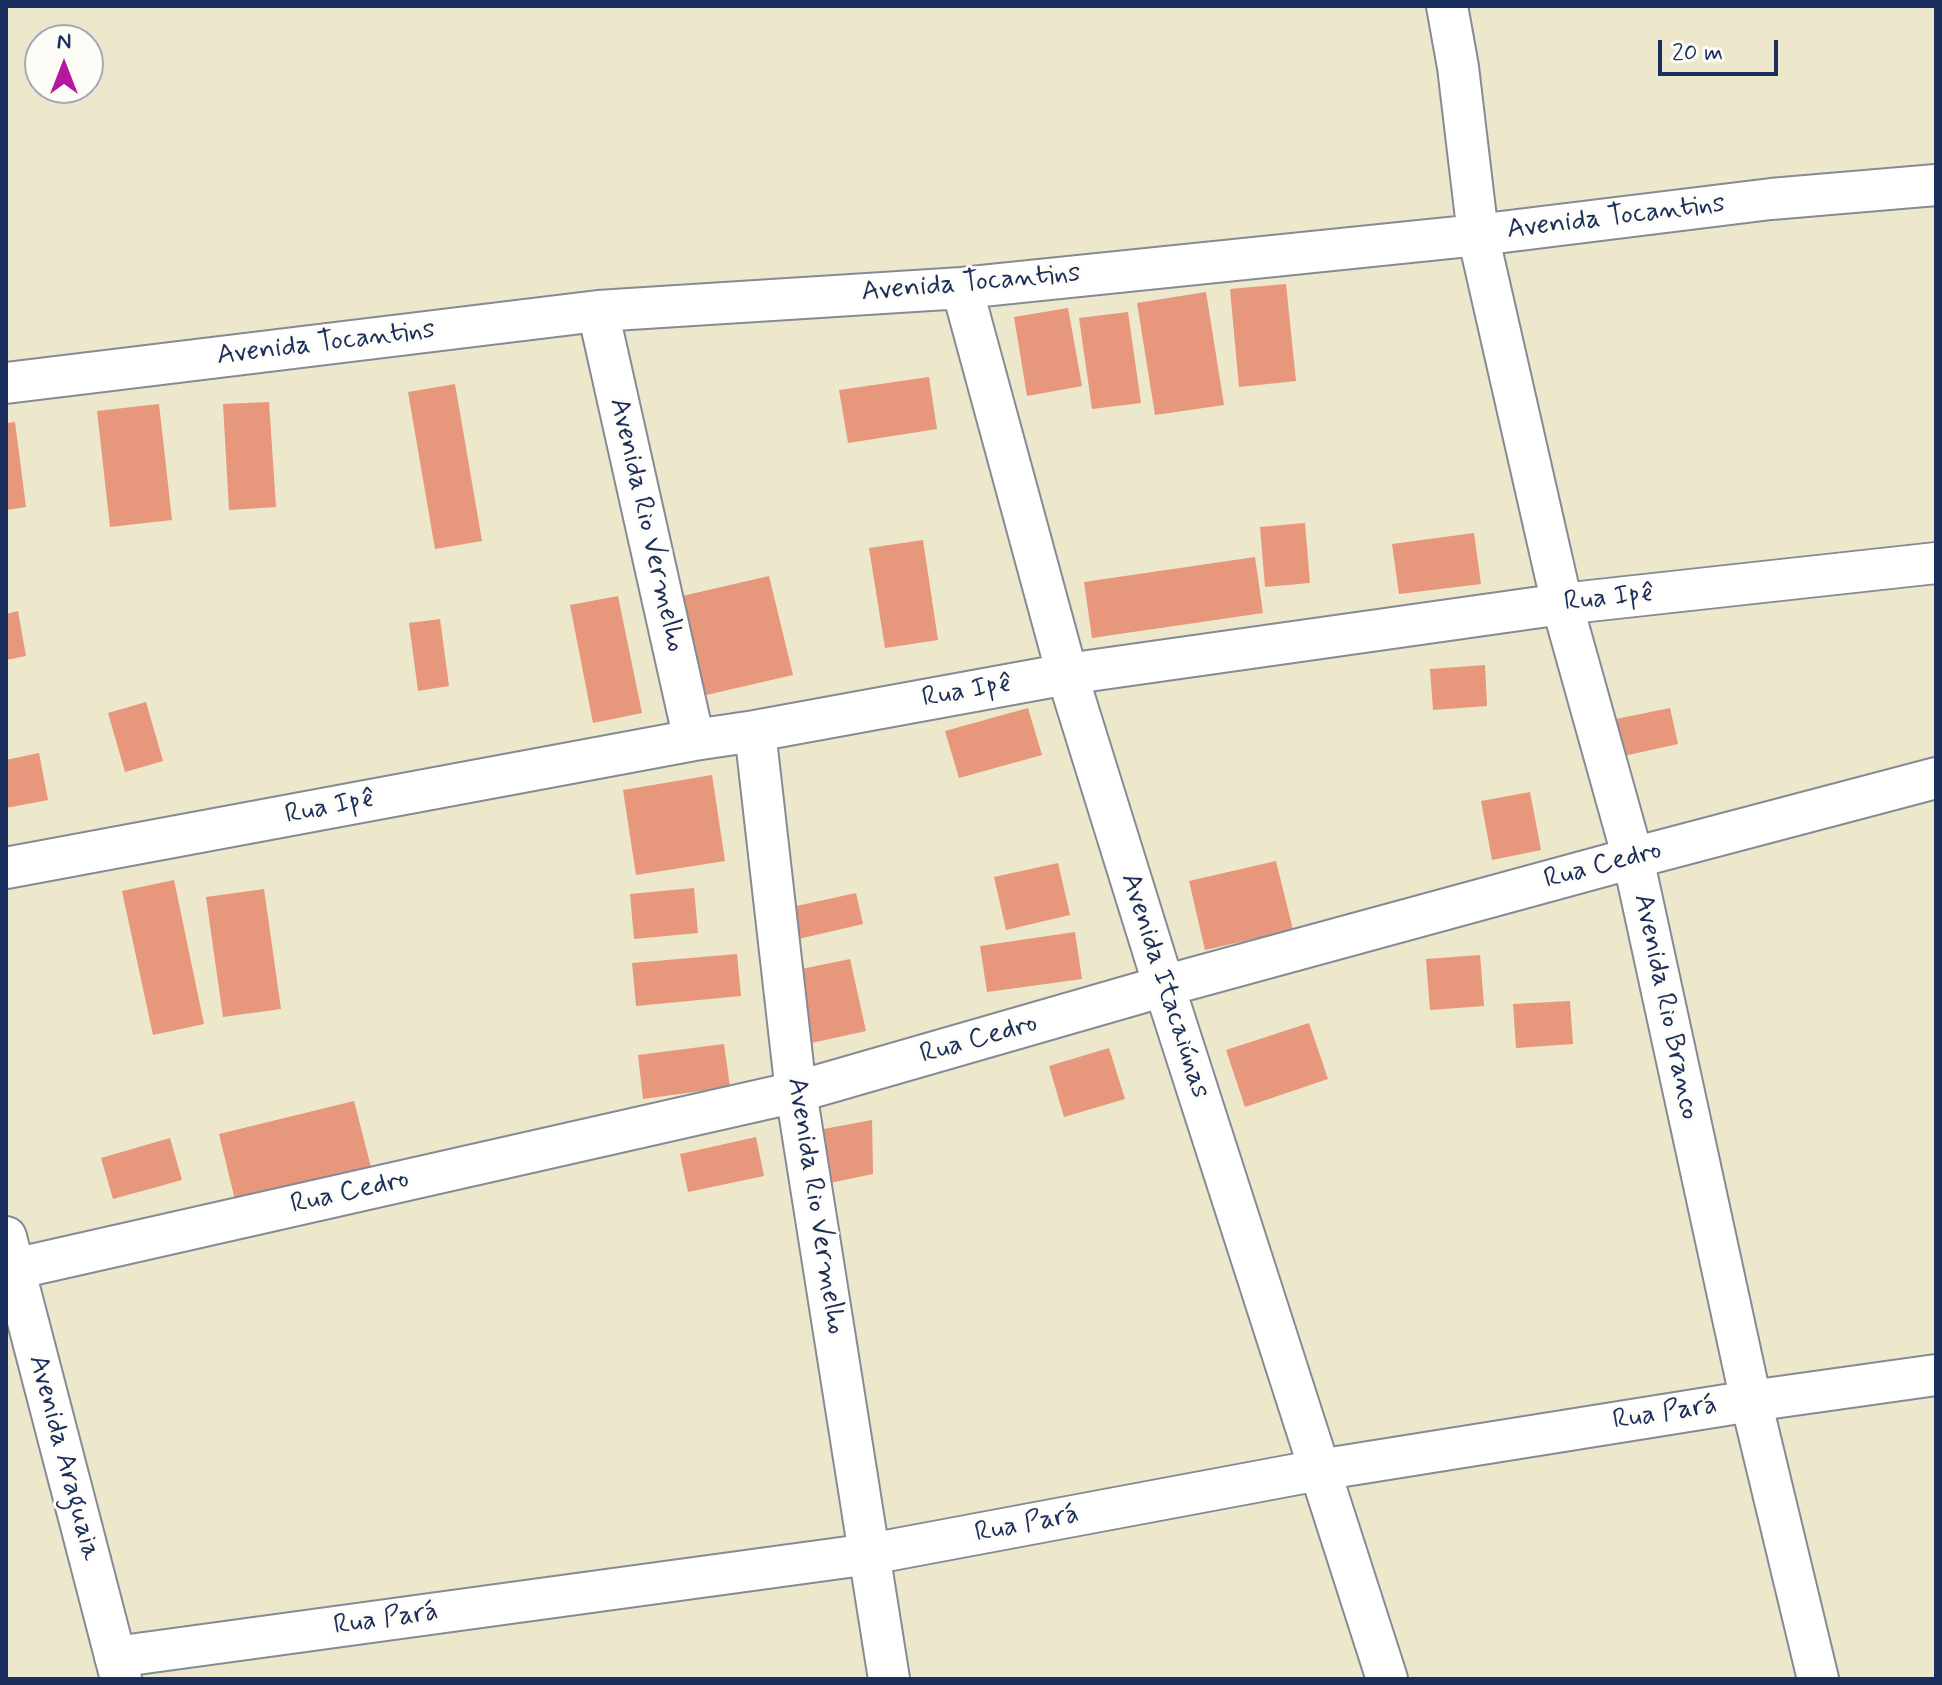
<!DOCTYPE html>
<meta charset="utf-8">
<style>
body{margin:0}
#map{position:relative;width:1942px;height:1685px;overflow:hidden;background:#ede7cb;font-family:Mynerve,sans-serif}
canvas{display:block}
.frame{position:absolute;inset:0;border:8px solid #1b2f5e;pointer-events:none}
.north{position:absolute;left:24px;top:24px;width:80px;height:80px;box-sizing:border-box;background:#fdfcf7;border:2px solid #a3aaba;border-radius:50%;rotate:0deg;font-size:22px;font-weight:700;line-height:32px;text-align:center;color:#1b2f5e}
.north::after{content:'';display:block;margin:auto;width:28px;height:36px;background:#b5179e;clip-path:polygon(50% 0,100% 100%,50% 72%,0 100%)}
.scale{position:absolute;left:1658px;top:40px;width:120px;height:36px;box-sizing:border-box;border:4px solid #1b2f5e;border-top:0;padding-left:10px;font-size:24px;line-height:28px;white-space:nowrap;color:#1b2f5e;-webkit-text-stroke:6px #fdfcf7;paint-order:stroke}
</style>
<div id="map">
<canvas width="1942" height="1685"></canvas>
<div class="frame"></div>
<div class="north">N</div>
<div class="scale">20 m</div>
</div>
<script>
const c = document.querySelector('canvas').getContext('2d');
c.lineJoin = 'round';
function paint(path, color) { c.fillStyle = color; c.fill(path, 'evenodd'); }
function strokePath(path, color, width, dash) { c.strokeStyle = color; c.lineWidth = width; c.lineCap = dash ? 'butt' : 'round'; c.setLineDash(dash || []); c.stroke(path); }
function label(font, color, halo, rows, align = 'center') {
  c.font = font + ' Mynerve,sans-serif'; c.lineWidth = 6; c.setLineDash([]); c.textBaseline = 'middle'; c.strokeStyle = halo; c.fillStyle = color; for (const [text, x, y, turn = 0] of rows) {
    c.save(); c.translate(x, y); c.rotate((+turn || 0) * Math.PI / 180); c.textAlign = isNaN(turn) ? turn : align; if (halo) c.strokeText(text, 0, 0); c.fillText(text, 0, 0); c.restore();
  }
}
const building = new Path2D(`
 M 1286,284 L 1296,381 L 1239,387 L 1230,289 Z
 M 1206,292 L 1224,405 L 1155,415 L 1137,303 Z
 M 1068,308 L 1082,386 L 1027,396 L 1014,317 Z
 M 1128,312 L 1141,403 L 1092,409 L 1079,318 Z
 M 929,377 L 937,429 L 848,443 L 839,390 Z
 M 455,384 L 482,541 L 435,549 L 408,392 Z
 M 269,402 L 276,507 L 229,510 L 223,404 Z
 M 159,404 L 172,520 L 110,527 L 97,411 Z
 M 15,422 L 26,507 L 6,510 L 6,423 Z
 M 1305,523 L 1310,583 L 1265,587 L 1260,527 Z
 M 1474,533 L 1481,584 L 1399,594 L 1392,544 Z
 M 923,540 L 938,640 L 885,648 L 869,548 Z
 M 1255,557 L 1263,613 L 1092,638 L 1084,582 Z
 M 769,576 L 793,675 L 702,696 L 678,597 Z
 M 618,596 L 642,713 L 593,723 L 570,605 Z
 M 18,611 L 26,656 L 6,660 L 6,614 Z
 M 440,619 L 449,686 L 418,691 L 409,623 Z
 M 1485,665 L 1487,706 L 1433,710 L 1430,669 Z
 M 146,702 L 163,761 L 125,772 L 108,713 Z
 M 1028,708 L 1042,755 L 959,778 L 945,731 Z
 M 1670,708 L 1678,744 L 1619,757 L 1611,720 Z
 M 39,753 L 48,800 L 6,808 L 6,760 Z
 M 712,775 L 725,861 L 636,875 L 623,790 Z
 M 1530,792 L 1541,850 L 1492,860 L 1481,801 Z
 M 1276,861 L 1293,930 L 1205,950 L 1189,881 Z
 M 1058,863 L 1070,915 L 1006,930 L 994,877 Z
 M 174,880 L 204,1024 L 153,1035 L 122,891 Z
 M 694,888 L 698,933 L 634,939 L 630,894 Z
 M 264,889 L 281,1009 L 223,1017 L 206,897 Z
 M 856,893 L 863,924 L 794,940 L 787,908 Z
 M 1075,932 L 1082,979 L 987,992 L 980,946 Z
 M 737,954 L 741,996 L 636,1006 L 632,963 Z
 M 1480,955 L 1484,1006 L 1430,1010 L 1426,959 Z
 M 850,959 L 866,1031 L 807,1044 L 792,971 Z
 M 1570,1001 L 1573,1044 L 1516,1048 L 1513,1004 Z
 M 1309,1023 L 1328,1079 L 1245,1107 L 1226,1050 Z
 M 724,1044 L 730,1087 L 643,1099 L 638,1055 Z
 M 1109,1048 L 1125,1099 L 1064,1117 L 1049,1066 Z
 M 354,1101 L 371,1167 L 235,1200 L 219,1134 Z
 M 872,1120 L 873,1174 L 825,1184 L 813,1131 Z
 M 756,1137 L 764,1176 L 688,1192 L 680,1154 Z
 M 170,1138 L 182,1180 L 113,1199 L 101,1158 Z`);
const minor = new Path2D(`
 M 1447,6 L 1458,67 L 1478,235 L 1562,604 L 1633,858 L 1751,1401 L 1818,1679
 M 962,288 L 1067,674 L 1164,986 L 1387,1679
 M 598,311 L 694,740
 M 6,383 L 598,311 L 962,288 L 1478,235 L 1771,199 L 1936,185
 M 755,731 L 796,1092 L 889,1679
 M 6,868 L 694,740 L 755,731 L 1067,674 L 1562,604 L 1936,563
 M 6,1237 L 121,1679
 M 14,1269 L 796,1092 L 1164,986 L 1633,858 L 1936,778
 M 115,1657 L 870,1554 L 1319,1470 L 1751,1401 L 1936,1375`);
const streetNames = [
 ["Avenida Tocantins",1616,218,-7],
 ["Avenida Tocantins",971,284,-5],
 ["Avenida Tocantins",326,344,-7],
 ["Avenida Rio Vermelho",646,525,77],
 ["Rua Ipê",1609,599,-6],
 ["Rua Ipê",967,692,-10],
 ["Rua Ipê",330,808,-11],
 ["Rua Cedro",1603,866,-15],
 ["Avenida Itacaiúnas",1164,986,72],
 ["Avenida Rio Branco",1665,1007,78],
 ["Rua Cedro",979,1040,-16],
 ["Rua Cedro",350,1193,-13],
 ["Avenida Rio Vermelho",815,1206,81],
 ["Rua Pará",1665,1414,-9],
 ["Avenida Araguaia",63,1458,75],
 ["Rua Pará",1027,1525,-11],
 ["Rua Pará",386,1620,-8]
];
paint(building, '#e7977b');
strokePath(minor, '#848b94', 44);
strokePath(minor, '#fff', 40);
label('28px', '#1b2f5e', '#fdfcf7', streetNames);
</script>
